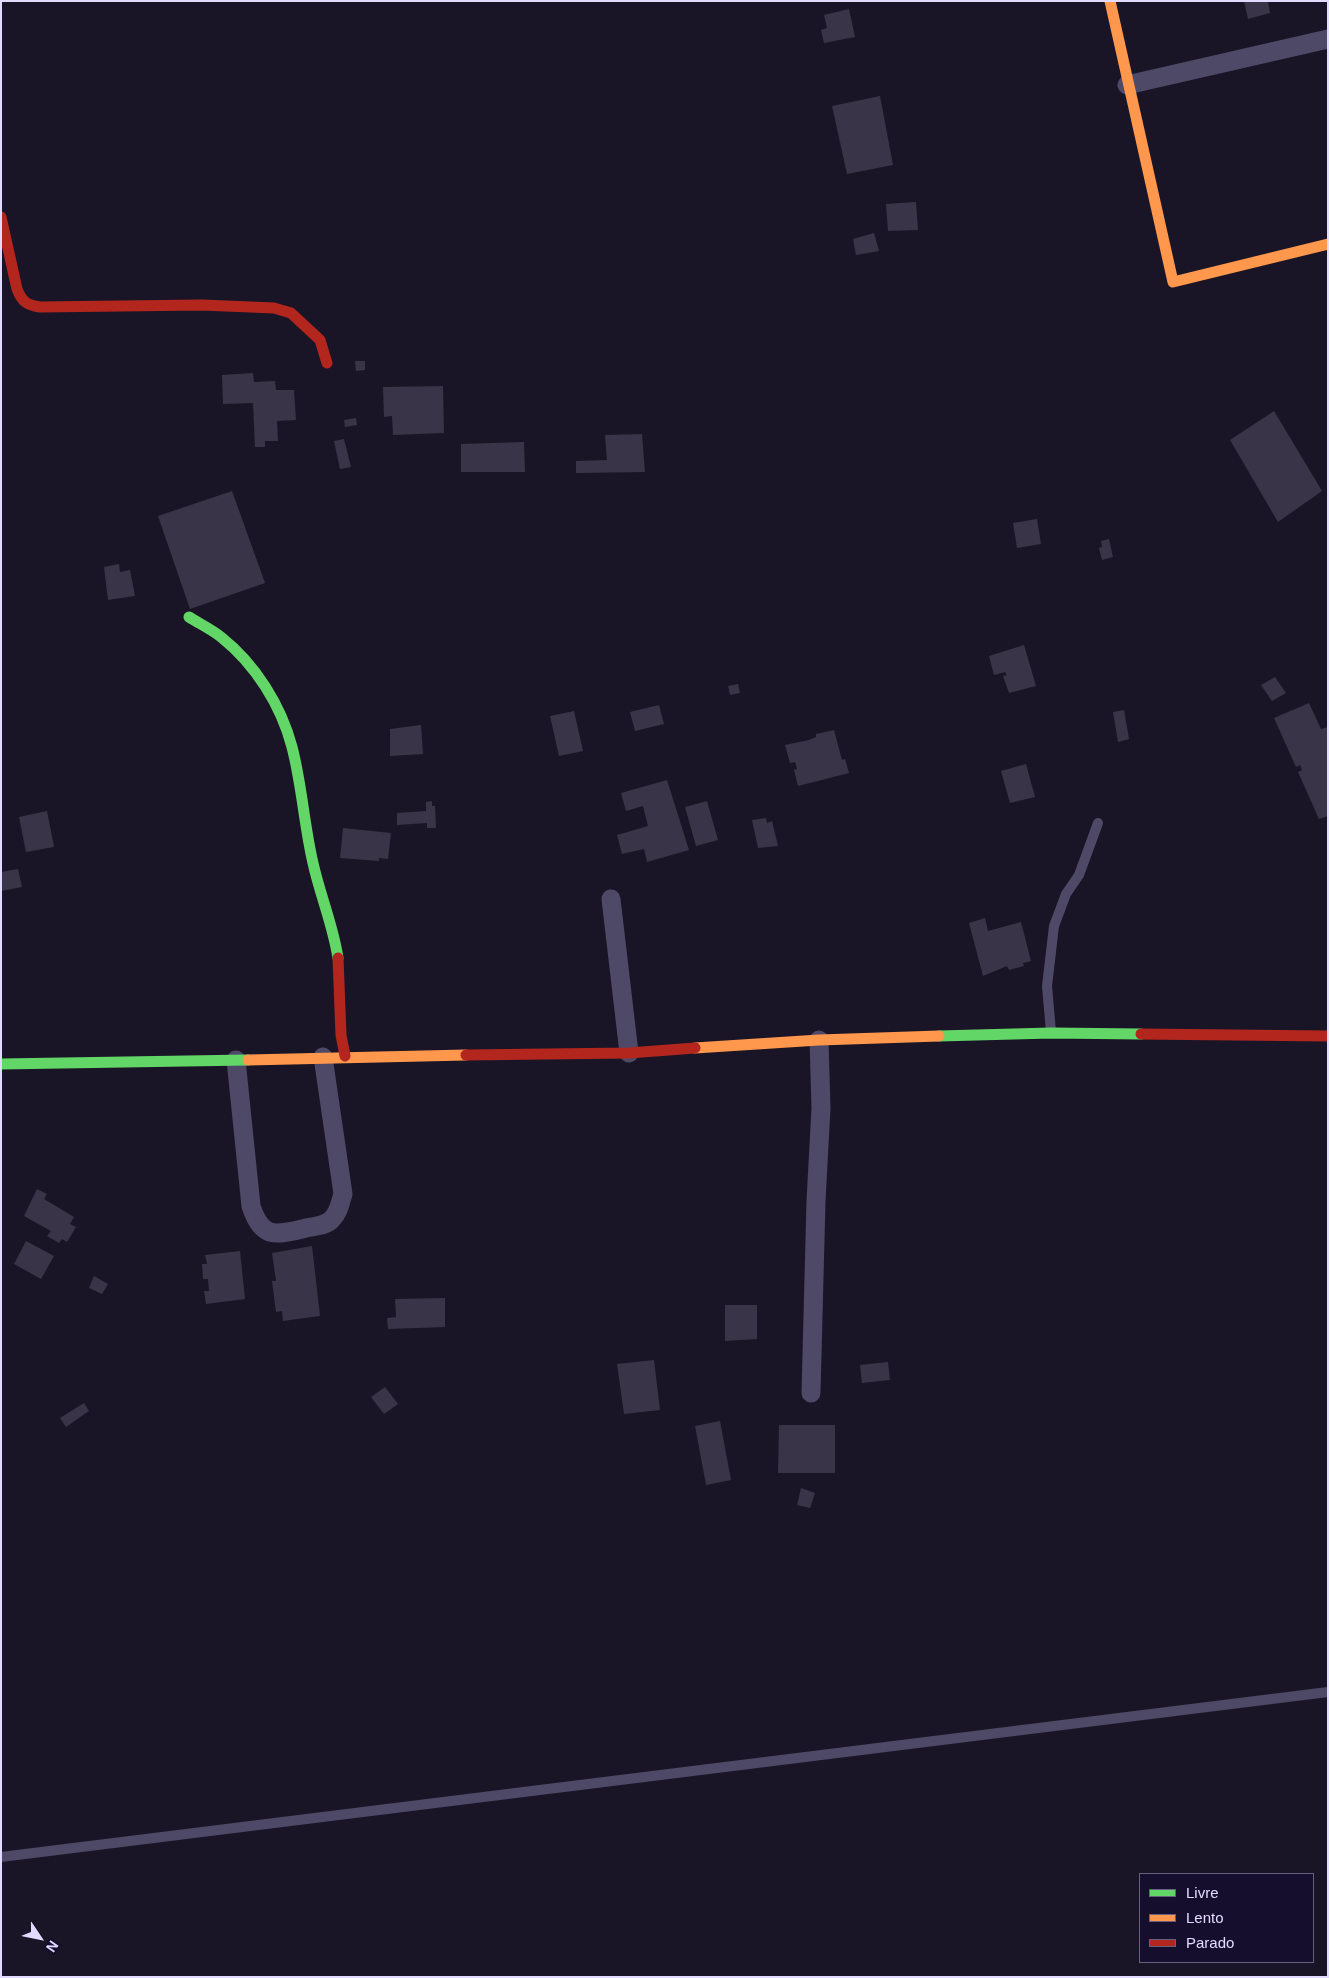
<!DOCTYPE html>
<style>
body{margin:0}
#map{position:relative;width:1329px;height:1978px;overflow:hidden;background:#1a1526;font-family:Helvetica,sans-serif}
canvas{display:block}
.frame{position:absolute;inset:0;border:2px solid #e2daff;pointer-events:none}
.legend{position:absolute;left:1139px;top:1873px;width:175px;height:90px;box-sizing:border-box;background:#160e2d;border:1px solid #686081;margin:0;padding:6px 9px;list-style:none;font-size:15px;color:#e2daff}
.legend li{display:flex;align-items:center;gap:10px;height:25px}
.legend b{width:25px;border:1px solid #686081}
.north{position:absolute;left:15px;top:1913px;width:50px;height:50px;-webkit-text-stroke:4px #160e2d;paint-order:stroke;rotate:124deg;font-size:14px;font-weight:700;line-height:20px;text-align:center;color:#e2daff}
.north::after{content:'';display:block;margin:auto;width:18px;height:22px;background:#e2daff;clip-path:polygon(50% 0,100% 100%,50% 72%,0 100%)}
</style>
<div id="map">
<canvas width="1329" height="1978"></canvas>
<div class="frame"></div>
<ul class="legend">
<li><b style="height:6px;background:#63d668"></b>Livre</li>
<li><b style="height:6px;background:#ff974d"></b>Lento</li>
<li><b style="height:6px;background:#b3261e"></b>Parado</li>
</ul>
<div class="north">N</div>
</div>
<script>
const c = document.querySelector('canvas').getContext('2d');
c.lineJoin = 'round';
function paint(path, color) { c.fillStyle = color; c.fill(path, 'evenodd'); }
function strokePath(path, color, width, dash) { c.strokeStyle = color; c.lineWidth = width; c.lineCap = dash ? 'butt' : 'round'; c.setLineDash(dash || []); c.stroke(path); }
const building = new Path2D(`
 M 1244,1 L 1268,1 L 1270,13 L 1248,19 Z
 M 849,9 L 855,37 L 824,43 L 821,30 L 827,28 L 824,15 Z
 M 880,96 L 893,165 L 847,174 L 832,106 Z
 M 916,202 L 918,230 L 888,231 L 886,204 Z
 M 874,233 L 879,251 L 856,255 L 853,239 Z
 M 355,361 L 365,361 L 365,370 L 356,371 Z
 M 253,373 L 254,382 L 275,381 L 276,390 L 294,390 L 296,420 L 277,421 L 278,441 L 265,441 L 265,447 L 255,447 L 253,403 L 223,404 L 222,375 Z
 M 443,386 L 444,433 L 393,435 L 392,416 L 384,417 L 383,387 Z
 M 1274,411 L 1322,491 L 1278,522 L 1230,440 Z
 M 356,418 L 357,425 L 345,427 L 344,420 Z
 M 642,434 L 645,472 L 576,473 L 576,461 L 607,460 L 605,435 Z
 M 344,439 L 351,467 L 340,469 L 334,441 Z
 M 524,442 L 525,472 L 461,472 L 461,444 Z
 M 232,491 L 265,583 L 190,609 L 158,516 Z
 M 1037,519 L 1041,544 L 1017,548 L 1013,523 Z
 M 1109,539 L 1113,557 L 1102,560 L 1099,548 L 1102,547 L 1101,541 Z
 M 119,564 L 120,572 L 130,570 L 135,596 L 108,600 L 104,567 Z
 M 1024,645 L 1036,686 L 1009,693 L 1003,676 L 1007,675 L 1005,672 L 994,675 L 989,656 Z
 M 1275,677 L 1286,693 L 1272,701 L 1261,685 Z
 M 738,684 L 740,693 L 730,695 L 728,686 Z
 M 1309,703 L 1321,729 L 1328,727 L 1328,816 L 1319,819 L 1298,772 L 1302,770 L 1300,765 L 1296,767 L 1274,718 Z
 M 659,705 L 664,724 L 635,731 L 630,712 Z
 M 1124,710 L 1129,739 L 1118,742 L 1113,712 Z
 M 574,711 L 583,751 L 559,756 L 550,716 Z
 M 421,725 L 423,754 L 390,756 L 390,729 Z
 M 834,730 L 842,760 L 845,759 L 849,773 L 798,786 L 794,770 L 797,769 L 795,762 L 790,763 L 785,745 L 809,740 L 816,737 L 816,734 Z
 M 1026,764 L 1035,797 L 1010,803 L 1001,771 Z
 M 667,780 L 689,850 L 647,862 L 644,849 L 622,854 L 617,835 L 648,826 L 643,806 L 626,811 L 621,793 Z
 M 432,801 L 432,806 L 435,806 L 436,828 L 427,828 L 427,823 L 397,825 L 397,813 L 426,811 L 426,802 Z
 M 707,801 L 718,840 L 696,846 L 685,807 Z
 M 47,811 L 54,847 L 26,852 L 19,817 Z
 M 766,818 L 767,823 L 772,821 L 778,846 L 758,848 L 752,820 Z
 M 343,828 L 391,833 L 388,859 L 379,858 L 379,861 L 340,858 Z
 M 18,869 L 22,887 L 1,891 L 1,872 Z
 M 985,918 L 988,931 L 1021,922 L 1031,961 L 1023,963 L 1024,966 L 1009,970 L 1007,966 L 983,976 L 969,923 Z
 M 37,1189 L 47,1194 L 44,1199 L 74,1217 L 70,1224 L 76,1227 L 67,1242 L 62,1239 L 59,1243 L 47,1236 L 51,1231 L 24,1216 Z
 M 26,1241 L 54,1256 L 41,1279 L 14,1264 Z
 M 312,1246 L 320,1316 L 283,1321 L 282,1311 L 276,1312 L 272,1281 L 276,1281 L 272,1253 Z
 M 240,1251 L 245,1299 L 206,1304 L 204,1291 L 209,1291 L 208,1279 L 203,1279 L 202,1264 L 207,1264 L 205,1255 Z
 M 94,1276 L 108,1284 L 102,1294 L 89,1288 Z
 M 445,1298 L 445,1327 L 388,1329 L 387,1318 L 396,1317 L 395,1299 Z
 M 725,1305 L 757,1305 L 757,1339 L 725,1341 Z
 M 654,1360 L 660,1410 L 624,1414 L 617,1364 Z
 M 888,1362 L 890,1380 L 862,1383 L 860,1365 Z
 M 385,1387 L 398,1404 L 384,1414 L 371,1397 Z
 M 84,1403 L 89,1411 L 66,1427 L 60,1418 Z
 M 720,1421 L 731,1480 L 706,1485 L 695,1426 Z
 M 779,1425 L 835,1425 L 835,1473 L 778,1473 Z
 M 801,1488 L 815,1493 L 810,1508 L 797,1505 Z`);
const lane = new Path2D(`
 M 1051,1032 L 1047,986 L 1054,926 L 1066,894 L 1079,875 L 1098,823
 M 1,1857 L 1328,1692`);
const street = new Path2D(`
 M 1127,85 L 1328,39
 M 611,899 L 629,1053
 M 236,1060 L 251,1206 C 262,1240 276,1235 306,1228 C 315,1226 326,1226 332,1219 C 339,1212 340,1203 343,1194 L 323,1057
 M 811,1393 L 816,1201 L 821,1108 L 819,1040`);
const fast = new Path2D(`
 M 189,617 C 200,624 211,629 221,637 C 255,664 281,705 292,747 C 302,785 304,825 313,863 C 320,895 333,925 338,958
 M 939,1036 L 1051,1033 L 1141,1034
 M 1,1064 L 248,1060`);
const slow = new Path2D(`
 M 1110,1 L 1173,282 L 1328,244
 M 695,1048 L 819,1040 L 939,1036
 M 248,1060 L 466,1055`);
const jam = new Path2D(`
 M 1,217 L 17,289 C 22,302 27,305 40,307 L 202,305 L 274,308 L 291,313 L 320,340 L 327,363
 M 338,958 L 341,1035 L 345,1056
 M 1141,1034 L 1328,1036
 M 466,1055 L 629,1053 L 695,1048`);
paint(building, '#393447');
strokePath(lane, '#4e4967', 10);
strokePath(street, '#4e4967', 19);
strokePath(fast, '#63d668', 11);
strokePath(slow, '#ff974d', 11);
strokePath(jam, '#b3261e', 11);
</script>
